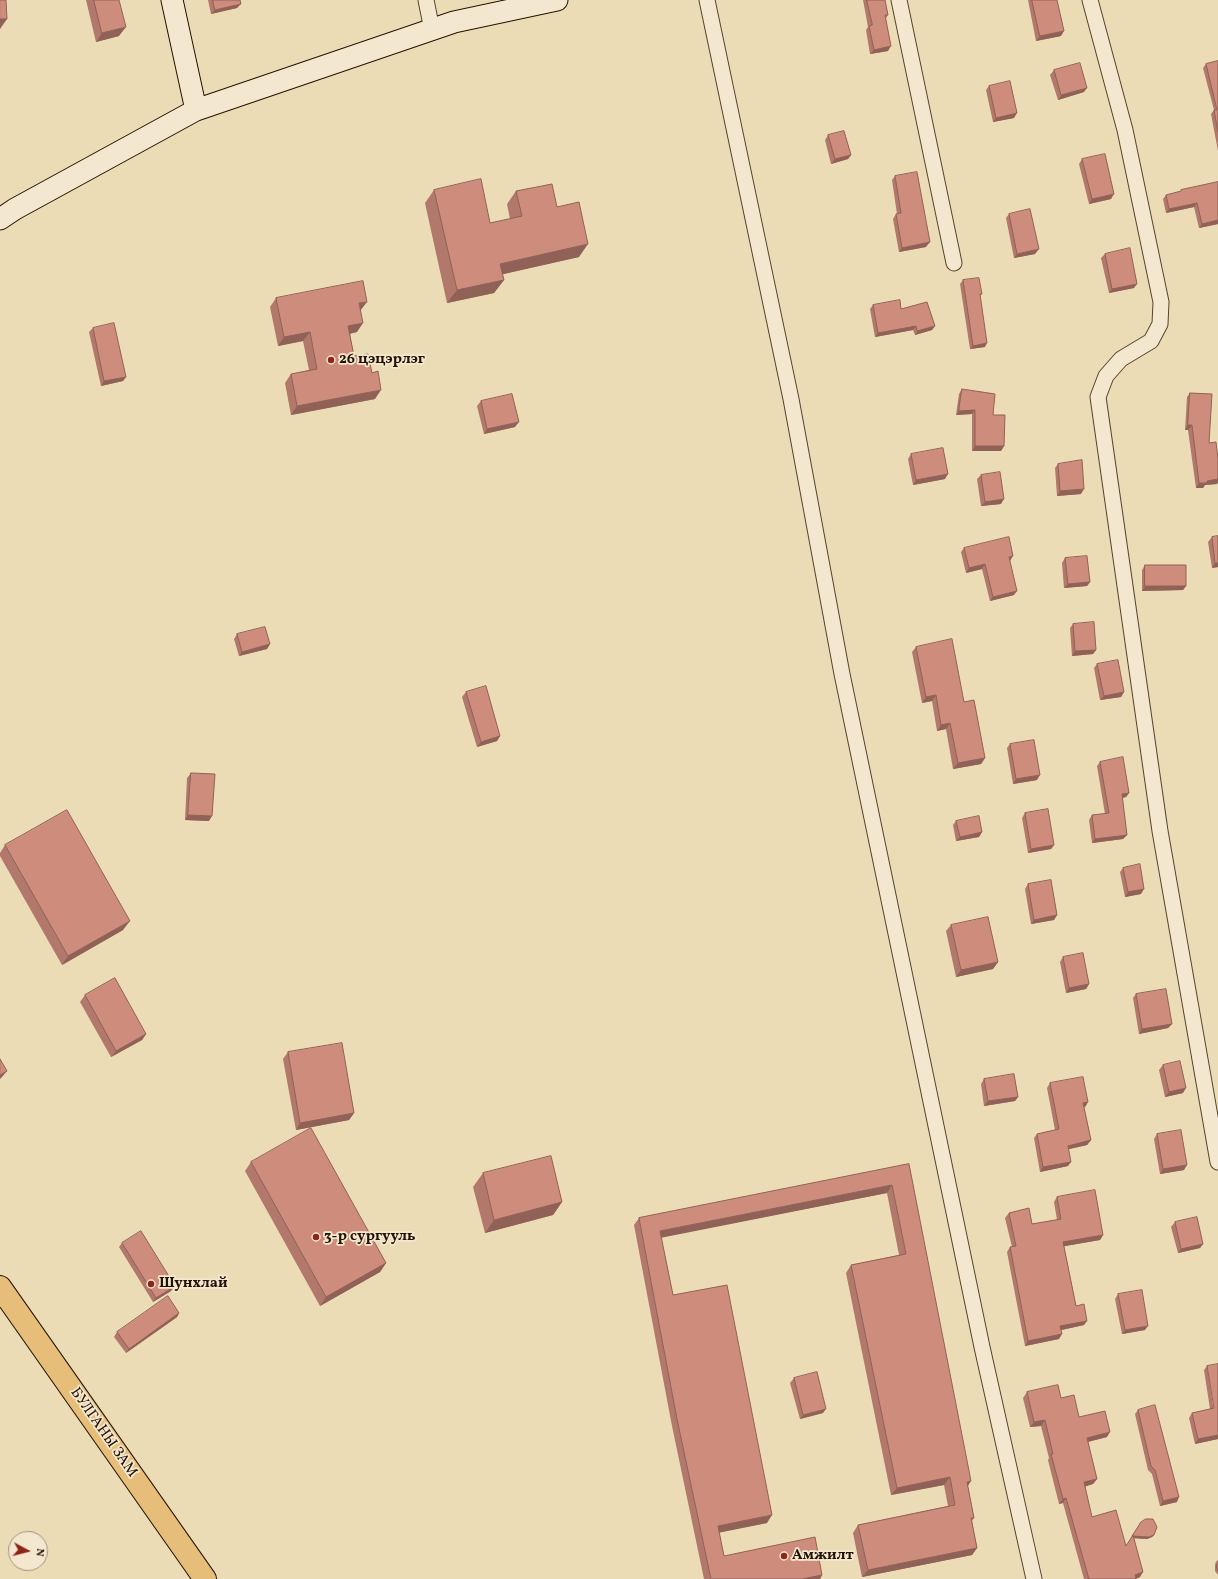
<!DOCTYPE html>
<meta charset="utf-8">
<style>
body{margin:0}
#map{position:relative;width:1218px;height:1579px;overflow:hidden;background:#ecdcb5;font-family:Vollkorn,serif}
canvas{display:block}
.north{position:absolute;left:8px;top:1531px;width:40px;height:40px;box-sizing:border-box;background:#f3e8cf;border:1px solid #a0927c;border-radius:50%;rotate:97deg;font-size:11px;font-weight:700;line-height:16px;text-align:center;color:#241200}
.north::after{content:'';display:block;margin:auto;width:14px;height:18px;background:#8f2418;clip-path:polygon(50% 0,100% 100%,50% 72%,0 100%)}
</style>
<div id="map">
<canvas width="1218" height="1579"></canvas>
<div class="north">N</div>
</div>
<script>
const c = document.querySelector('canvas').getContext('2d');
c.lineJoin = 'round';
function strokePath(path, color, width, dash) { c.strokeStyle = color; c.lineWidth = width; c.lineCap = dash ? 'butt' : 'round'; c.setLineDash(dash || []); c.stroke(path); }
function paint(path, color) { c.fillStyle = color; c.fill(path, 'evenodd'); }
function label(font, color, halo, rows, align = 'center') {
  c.font = font + ' Vollkorn,serif'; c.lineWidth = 3.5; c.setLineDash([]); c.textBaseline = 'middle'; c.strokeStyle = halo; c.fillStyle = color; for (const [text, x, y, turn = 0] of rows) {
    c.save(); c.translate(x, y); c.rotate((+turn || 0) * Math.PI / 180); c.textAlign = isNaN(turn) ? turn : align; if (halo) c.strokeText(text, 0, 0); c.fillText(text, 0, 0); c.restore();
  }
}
const street = new Path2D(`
 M 426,0 L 432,30
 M 707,0 L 791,399 L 842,674 L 982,1347 L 1034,1579
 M 899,0 L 954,263
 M 1090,0 L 1125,130 L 1161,302 L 1160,324 L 1151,341 L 1121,359 L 1106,376 L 1098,397 L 1160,831 L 1218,1162`);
const secondary = new Path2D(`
 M 172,0 L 196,110
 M 0,219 L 15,209 L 196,110 L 454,22 L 557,0`);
const highway = new Path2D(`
 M 0,1287 L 205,1579`);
const wall = new Path2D(`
 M 86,0 L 119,0 L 119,36 L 96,42 Z
 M 208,0 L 240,0 L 237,8 L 211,14 Z
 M 863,0 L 885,0 L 888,15 L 886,18 L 888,51 L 870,54 L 866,30 L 868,27 Z
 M 1028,0 L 1057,0 L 1061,36 L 1036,41 Z
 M 1218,61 L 1218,151 L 1211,114 L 1214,110 L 1203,68 L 1206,64 Z
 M 1054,70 L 1084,92 L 1058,100 L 1050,75 Z
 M 989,86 L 1014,118 L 993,122 L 986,90 Z
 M 828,135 L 851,155 L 848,159 L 831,164 L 825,140 Z
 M 1082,159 L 1111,199 L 1089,204 L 1079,164 Z
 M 895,176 L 926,247 L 899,252 L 893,219 L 896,214 L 897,214 L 892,180 Z
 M 1218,182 L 1218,224 L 1199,228 L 1194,207 L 1166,213 L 1163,199 L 1166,195 L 1180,192 L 1181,190 Z
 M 434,190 L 490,223 L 510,219 L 507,204 L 516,191 L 557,207 L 579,257 L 502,274 L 504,280 L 494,293 L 447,303 L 425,203 Z
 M 1009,214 L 1035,254 L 1014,258 L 1006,218 Z
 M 1105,254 L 1134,288 L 1109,293 L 1101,258 Z
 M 963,280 L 982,294 L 980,296 L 985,347 L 970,349 L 960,284 Z
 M 276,298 L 361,310 L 357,332 L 350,334 L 354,356 L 375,399 L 291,415 L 285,383 L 291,374 L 309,370 L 303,341 L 278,346 L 270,307 Z
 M 873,305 L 901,309 L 935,326 L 932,330 L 915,335 L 913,330 L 875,337 L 870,309 Z
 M 93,328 L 126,377 L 123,381 L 101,386 L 89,332 Z
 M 962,389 L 993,415 L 1004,446 L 1001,451 L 972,451 L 972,414 L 956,415 L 959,394 Z
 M 1190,393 L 1209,443 L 1218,459 L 1218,482 L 1217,484 L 1205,485 L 1203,488 L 1196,488 L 1188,430 L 1185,430 L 1187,397 Z
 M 481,401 L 515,427 L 484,434 L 477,406 Z
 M 911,454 L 945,479 L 913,485 L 908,459 Z
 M 1058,464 L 1081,494 L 1057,496 L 1055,468 Z
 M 981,475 L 1001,504 L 981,506 L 977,479 Z
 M 1212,537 L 1218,567 L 1212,568 L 1208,542 Z
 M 964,548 L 1010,561 L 1014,595 L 990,601 L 982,569 L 966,573 L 961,552 Z
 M 1065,558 L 1090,582 L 1087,586 L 1064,588 L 1062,563 Z
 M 1145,565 L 1186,586 L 1183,590 L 1142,591 L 1142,570 Z
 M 1073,624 L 1096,650 L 1093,654 L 1072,656 L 1070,628 Z
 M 237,634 L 270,644 L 267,649 L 239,656 L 234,639 Z
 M 916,647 L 964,702 L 985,758 L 981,764 L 953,769 L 946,729 L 937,731 L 932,701 L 922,703 L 912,652 Z
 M 1097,664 L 1124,692 L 1121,697 L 1100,700 L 1094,668 Z
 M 466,692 L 500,736 L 497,741 L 477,747 L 462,697 Z
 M 1010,744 L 1037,780 L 1013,784 L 1007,748 Z
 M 1100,762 L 1129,793 L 1126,797 L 1122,798 L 1127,835 L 1123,839 L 1092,843 L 1089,820 L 1092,815 L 1105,814 L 1097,766 Z
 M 191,773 L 209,821 L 185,820 L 187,778 Z
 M 1025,813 L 1054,845 L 1051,849 L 1028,853 L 1022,818 Z
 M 956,821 L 982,832 L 979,837 L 956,841 L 953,825 Z
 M 5,845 L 123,930 L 62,965 L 0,856 L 0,853 Z
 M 1123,868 L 1141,894 L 1125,897 L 1120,872 Z
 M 1028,884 L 1057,915 L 1054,920 L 1031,924 L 1025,889 Z
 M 951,925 L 998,962 L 993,969 L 956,977 L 946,931 Z
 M 1063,957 L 1089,984 L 1086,989 L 1066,993 L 1060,962 Z
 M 1136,994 L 1172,1024 L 1168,1028 L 1139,1034 L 1133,998 Z
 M 85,995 L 146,1034 L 142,1040 L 111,1057 L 80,1002 Z
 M 288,1052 L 354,1113 L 349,1120 L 296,1130 L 283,1059 Z
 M 1163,1065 L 1183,1093 L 1165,1097 L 1159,1070 Z
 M 984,1079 L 1018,1097 L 1015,1101 L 984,1106 L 981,1084 Z
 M 1050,1083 L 1088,1102 L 1085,1107 L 1084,1107 L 1091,1140 L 1087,1145 L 1069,1149 L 1068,1166 L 1040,1172 L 1034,1138 L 1037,1134 L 1055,1130 L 1047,1088 Z
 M 1157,1134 L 1184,1170 L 1160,1174 L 1154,1139 Z
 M 251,1162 L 386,1263 L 380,1272 L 320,1306 L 245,1171 Z
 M 909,1164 L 968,1487 L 974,1518 L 972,1521 L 977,1548 L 972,1555 L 862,1577 L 853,1533 L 858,1525 L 948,1506 L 944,1485 L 891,1495 L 846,1273 L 851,1265 L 899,1255 L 887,1193 L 661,1237 L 673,1295 L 767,1523 L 719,1532 L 724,1556 L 822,1575 L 820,1579 L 704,1579 L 672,1426 L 634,1225 L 639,1218 Z
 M 483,1173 L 562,1202 L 553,1215 L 485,1233 L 473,1187 Z
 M 1057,1197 L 1103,1235 L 1100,1240 L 1064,1246 L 1076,1306 L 1084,1325 L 1061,1330 L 1059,1339 L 1025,1346 L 1007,1252 L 1010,1247 L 1012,1247 L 1005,1218 L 1009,1213 L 1032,1224 L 1057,1220 L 1054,1202 Z
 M 1175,1222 L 1203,1244 L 1200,1248 L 1178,1253 L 1171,1227 Z
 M 122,1243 L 171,1291 L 153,1302 L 119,1247 Z
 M 1118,1294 L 1145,1330 L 1122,1334 L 1115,1299 Z
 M 179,1313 L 177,1317 L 126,1353 L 114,1337 L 117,1332 Z
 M 1207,1366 L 1218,1439 L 1195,1444 L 1189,1418 L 1192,1413 L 1210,1409 L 1204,1370 Z
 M 794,1378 L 823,1413 L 800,1419 L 790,1383 Z
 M 1027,1392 L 1061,1398 L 1079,1417 L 1107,1437 L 1088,1442 L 1097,1479 L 1093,1484 L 1085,1486 L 1092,1517 L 1126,1546 L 1141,1522 L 1154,1535 L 1152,1537 L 1147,1539 L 1134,1538 L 1140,1577 L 1136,1579 L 1084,1579 L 1063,1503 L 1059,1504 L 1048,1460 L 1049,1458 L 1041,1426 L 1030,1427 L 1023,1398 Z
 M 1138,1410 L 1177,1502 L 1160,1506 L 1152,1474 L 1148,1470 L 1135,1414 Z
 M 1218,1561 L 1218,1575 L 1215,1571 L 1215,1565 Z`);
const shadedWall = new Path2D(`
 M 241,4 L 237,8 L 211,14 L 215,10 Z
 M 0,19 L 7,19 L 0,29 Z
 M 126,27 L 119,36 L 96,42 L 102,33 Z
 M 1064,31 L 1061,36 L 1036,41 L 1040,36 Z
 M 891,46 L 888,51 L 870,54 L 874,50 Z
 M 1087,88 L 1084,92 L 1058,100 L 1061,95 Z
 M 1017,113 L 1014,118 L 993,122 L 996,118 Z
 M 851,155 L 848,159 L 831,164 L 835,159 Z
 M 1114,194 L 1111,199 L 1089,204 L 1092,199 Z
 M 1197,203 L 1194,207 L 1166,213 L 1169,209 Z
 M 1218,220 L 1218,224 L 1199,228 L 1202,224 Z
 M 930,242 L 926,247 L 899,252 L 902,248 Z
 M 588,244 L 579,257 L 491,277 L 500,264 Z
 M 1039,249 L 1035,254 L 1014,258 L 1017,254 Z
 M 504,280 L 494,293 L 447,303 L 457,290 Z
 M 1137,284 L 1134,288 L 1109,293 L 1112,289 Z
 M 367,302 L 360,311 L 359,303 Z
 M 363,323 L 357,332 L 342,335 L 348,326 Z
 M 916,326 L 913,330 L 875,337 L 878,333 Z
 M 935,326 L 932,330 L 915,335 L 917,331 Z
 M 310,332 L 303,341 L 278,346 L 284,337 Z
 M 987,343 L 985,347 L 970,349 L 973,346 Z
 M 126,377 L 123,381 L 101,386 L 104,381 Z
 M 381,390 L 375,399 L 291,415 L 297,406 Z
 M 975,410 L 972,414 L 956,415 L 959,411 Z
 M 519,422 L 515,427 L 484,434 L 487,429 Z
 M 1188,425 L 1192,425 L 1188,430 L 1185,430 Z
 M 975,446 L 1004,446 L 1001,451 L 972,451 Z
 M 948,474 L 945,479 L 913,485 L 916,480 Z
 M 1218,479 L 1218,482 L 1217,484 L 1205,485 L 1203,488 L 1196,488 L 1199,483 L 1207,481 Z
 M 1084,489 L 1081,494 L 1057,496 L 1060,491 Z
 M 1004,499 L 1001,504 L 981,506 L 985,502 Z
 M 1013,556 L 1010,561 L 1009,557 Z
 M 1215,563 L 1218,563 L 1218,567 L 1212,568 Z
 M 985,564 L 982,569 L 966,573 L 969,568 Z
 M 1090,582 L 1087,586 L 1064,588 L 1068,584 Z
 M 1145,586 L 1186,586 L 1183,590 L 1142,591 Z
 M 1017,591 L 1014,595 L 990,601 L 993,597 Z
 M 270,644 L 267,649 L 239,656 L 242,652 Z
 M 1096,650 L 1093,654 L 1072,656 L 1075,651 Z
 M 1124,692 L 1121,697 L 1100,700 L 1104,696 Z
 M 936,695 L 932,701 L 922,703 L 926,697 Z
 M 950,723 L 946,729 L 937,731 L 941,725 Z
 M 500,736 L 497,741 L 477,747 L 481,742 Z
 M 985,758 L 981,764 L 953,769 L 958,763 Z
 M 1040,775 L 1037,780 L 1013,784 L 1016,779 Z
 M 1129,793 L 1126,797 L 1118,799 L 1122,794 Z
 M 188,815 L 212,816 L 209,821 L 185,820 Z
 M 982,832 L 979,837 L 956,841 L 960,837 Z
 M 1127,835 L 1123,839 L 1092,843 L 1095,839 Z
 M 1054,845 L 1051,849 L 1028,853 L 1031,849 Z
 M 1144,889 L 1141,894 L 1125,897 L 1128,892 Z
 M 1057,915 L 1054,920 L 1031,924 L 1034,920 Z
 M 130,921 L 123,930 L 62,965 L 68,956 Z
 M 998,962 L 993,969 L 956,977 L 961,970 Z
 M 1089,984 L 1086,989 L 1066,993 L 1069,988 Z
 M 1172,1024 L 1168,1028 L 1139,1034 L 1142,1029 Z
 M 146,1034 L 142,1040 L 111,1057 L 116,1051 Z
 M 7,1071 L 2,1077 L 0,1079 L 0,1075 Z
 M 1186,1088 L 1183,1093 L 1165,1097 L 1169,1092 Z
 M 1018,1097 L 1015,1101 L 984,1106 L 988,1101 Z
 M 1088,1102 L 1085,1107 L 1080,1108 L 1083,1103 Z
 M 354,1113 L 349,1120 L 296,1130 L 300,1123 Z
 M 1091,1140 L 1087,1145 L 1065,1150 L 1068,1146 Z
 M 1071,1162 L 1068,1166 L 1040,1172 L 1043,1167 Z
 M 1187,1165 L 1184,1170 L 1160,1174 L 1163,1169 Z
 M 892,1185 L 887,1193 L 655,1239 L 660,1231 Z
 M 562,1202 L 553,1215 L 485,1233 L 494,1220 Z
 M 1103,1235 L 1100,1240 L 1060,1247 L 1063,1242 Z
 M 1203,1244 L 1200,1248 L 1178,1253 L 1181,1249 Z
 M 386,1263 L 380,1272 L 320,1306 L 326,1297 Z
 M 175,1286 L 171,1291 L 153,1302 L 156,1298 Z
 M 179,1313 L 177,1317 L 126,1353 L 129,1349 Z
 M 1087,1321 L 1084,1325 L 1057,1331 L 1060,1326 Z
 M 1148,1326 L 1145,1330 L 1122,1334 L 1125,1330 Z
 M 1062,1334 L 1059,1339 L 1025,1346 L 1028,1341 Z
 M 826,1409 L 823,1413 L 800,1419 L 803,1415 Z
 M 1045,1420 L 1041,1426 L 1030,1427 L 1034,1422 Z
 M 1110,1432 L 1107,1437 L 1083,1443 L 1087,1438 Z
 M 1218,1435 L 1218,1439 L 1195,1444 L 1198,1439 Z
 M 950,1477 L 944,1485 L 891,1495 L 897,1488 Z
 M 1097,1479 L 1093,1484 L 1081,1488 L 1084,1482 Z
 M 971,1481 L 966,1489 L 967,1482 Z
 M 1179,1497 L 1177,1502 L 1160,1506 L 1163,1501 Z
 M 1066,1498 L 1063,1503 L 1059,1504 L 1063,1499 Z
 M 772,1515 L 767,1523 L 713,1534 L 718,1526 Z
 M 1154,1535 L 1152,1537 L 1147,1539 L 1131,1538 L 1133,1536 Z
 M 977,1548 L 972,1555 L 862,1577 L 868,1570 Z
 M 1143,1572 L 1140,1577 L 1134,1579 L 1135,1575 Z
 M 822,1575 L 820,1579 L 802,1579 Z`);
const building = new Path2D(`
 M 0,0 L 6,0 L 7,19 L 0,19 Z
 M 94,0 L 119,0 L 126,27 L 102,33 Z
 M 213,0 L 240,0 L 241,4 L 215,10 Z
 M 867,0 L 885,0 L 888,15 L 885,15 L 891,46 L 874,50 L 869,26 L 872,25 Z
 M 1032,0 L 1057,0 L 1064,31 L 1040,36 Z
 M 1218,61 L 1218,132 L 1214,110 L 1217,110 L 1206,64 Z
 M 1080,63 L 1087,88 L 1061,95 L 1054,70 Z
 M 1010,81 L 1017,113 L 996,118 L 989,86 Z
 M 844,131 L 851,155 L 835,159 L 828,135 Z
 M 1105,154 L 1114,194 L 1092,199 L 1082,159 Z
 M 917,172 L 930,242 L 902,248 L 896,214 L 901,213 L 895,176 Z
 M 481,179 L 490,223 L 522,216 L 516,191 L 552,184 L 557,207 L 579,202 L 588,244 L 500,264 L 504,280 L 457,290 L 434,190 Z
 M 1218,182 L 1218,220 L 1202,224 L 1197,203 L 1169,209 L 1166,195 L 1181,191 L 1181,190 Z
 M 1030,209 L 1039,249 L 1017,254 L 1009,214 Z
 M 1130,248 L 1137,284 L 1112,289 L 1105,254 Z
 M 979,278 L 982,294 L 980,294 L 987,343 L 973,346 L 963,280 Z
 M 363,281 L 367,302 L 359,303 L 363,323 L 348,326 L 354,356 L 368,354 L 372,373 L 378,371 L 381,390 L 297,406 L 291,374 L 317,369 L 310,332 L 284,337 L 276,298 Z
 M 900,300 L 901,309 L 927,302 L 935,326 L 917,331 L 916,326 L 878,333 L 873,305 Z
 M 114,323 L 126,377 L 104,381 L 93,328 Z
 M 962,389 L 995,394 L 993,415 L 1005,415 L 1004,446 L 975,446 L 975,410 L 959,411 Z
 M 1190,393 L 1212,394 L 1209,443 L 1216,442 L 1218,459 L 1218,479 L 1207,481 L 1207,483 L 1199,483 L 1192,425 L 1188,425 Z
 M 512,394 L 519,422 L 487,429 L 481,401 Z
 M 943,448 L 948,474 L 916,480 L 911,454 Z
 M 1082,460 L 1084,489 L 1060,491 L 1058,464 Z
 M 1000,472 L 1004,499 L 985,502 L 981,475 Z
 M 1218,536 L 1218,563 L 1215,563 L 1212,537 Z
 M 1009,537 L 1013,556 L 1009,557 L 1017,591 L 993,597 L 985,564 L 969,568 L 964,548 Z
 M 1087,556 L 1090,582 L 1068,584 L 1065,558 Z
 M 1145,565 L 1186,565 L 1186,586 L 1145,586 Z
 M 1094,622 L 1096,650 L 1075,651 L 1073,624 Z
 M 265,627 L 270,644 L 242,652 L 237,634 Z
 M 952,639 L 964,702 L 974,700 L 985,758 L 958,763 L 950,723 L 941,725 L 936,695 L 926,697 L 916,647 Z
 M 1118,660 L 1124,692 L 1104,696 L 1097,664 Z
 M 486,686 L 500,736 L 481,742 L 466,692 Z
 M 1034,740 L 1040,775 L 1016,779 L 1010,744 Z
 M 1123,757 L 1129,793 L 1122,794 L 1127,835 L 1095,839 L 1092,815 L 1109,813 L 1100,762 Z
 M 191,773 L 215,774 L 212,816 L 188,815 Z
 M 1048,809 L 1054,845 L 1031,849 L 1025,813 Z
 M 67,810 L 130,921 L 68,956 L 5,845 Z
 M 979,816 L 982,832 L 960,837 L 956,821 Z
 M 1140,864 L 1144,889 L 1128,892 L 1123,868 Z
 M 1051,880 L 1057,915 L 1034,920 L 1028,884 Z
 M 988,917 L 998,962 L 961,970 L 951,925 Z
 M 1083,953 L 1089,984 L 1069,988 L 1063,957 Z
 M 115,978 L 146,1034 L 116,1051 L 85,995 Z
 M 1166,989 L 1172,1024 L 1142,1029 L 1136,994 Z
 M 342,1043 L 354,1113 L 300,1123 L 288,1052 Z
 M 0,1059 L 7,1071 L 0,1075 Z
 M 1180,1061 L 1186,1088 L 1169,1092 L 1163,1065 Z
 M 1014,1074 L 1018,1097 L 988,1101 L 984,1079 Z
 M 1083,1077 L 1088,1102 L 1083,1103 L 1091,1140 L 1068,1146 L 1071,1162 L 1043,1167 L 1037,1134 L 1059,1129 L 1050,1083 Z
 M 311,1128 L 386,1263 L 326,1297 L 251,1162 Z
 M 1181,1130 L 1187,1165 L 1163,1169 L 1157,1134 Z
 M 551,1156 L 562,1202 L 494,1220 L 483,1173 Z
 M 909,1164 L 971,1481 L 967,1482 L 974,1518 L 971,1518 L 977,1548 L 868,1570 L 858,1525 L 955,1505 L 950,1477 L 897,1488 L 851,1265 L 906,1254 L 892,1185 L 660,1231 L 673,1295 L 727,1285 L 772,1515 L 718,1526 L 724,1556 L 815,1537 L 822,1575 L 802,1579 L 711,1579 L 677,1419 L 639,1218 Z
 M 1095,1190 L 1103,1235 L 1063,1242 L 1076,1306 L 1084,1304 L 1087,1321 L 1060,1326 L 1062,1334 L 1028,1341 L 1010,1247 L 1016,1246 L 1009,1213 L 1029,1208 L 1032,1224 L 1061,1219 L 1057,1197 Z
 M 1197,1217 L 1203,1244 L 1181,1249 L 1175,1222 Z
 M 141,1231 L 175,1286 L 156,1298 L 122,1243 Z
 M 1142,1290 L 1148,1326 L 1125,1330 L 1118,1294 Z
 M 168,1296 L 179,1313 L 129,1349 L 117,1332 Z
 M 1218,1364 L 1218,1435 L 1198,1439 L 1192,1413 L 1214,1408 L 1207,1366 Z
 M 817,1372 L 826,1409 L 803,1415 L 794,1378 Z
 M 1058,1385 L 1061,1398 L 1074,1395 L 1079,1417 L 1105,1411 L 1110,1432 L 1087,1438 L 1097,1479 L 1084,1482 L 1092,1517 L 1116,1510 L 1126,1546 L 1133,1535 L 1143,1572 L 1135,1575 L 1136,1579 L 1089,1579 L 1066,1498 L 1063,1499 L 1051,1454 L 1053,1454 L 1045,1420 L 1034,1422 L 1027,1392 Z
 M 1155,1405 L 1179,1497 L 1163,1501 L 1155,1470 L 1151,1466 L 1138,1410 Z
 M 1146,1519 L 1153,1519 L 1157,1527 L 1154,1535 L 1149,1537 L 1132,1536 L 1141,1522 Z
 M 1218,1561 L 1218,1571 L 1217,1569 L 1216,1563 Z`);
const markers = [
 [331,360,4,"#8f2418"],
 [316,1237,4,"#8f2418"],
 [151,1284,4,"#8f2418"],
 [784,1556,4,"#8f2418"]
];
const poiNames = [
 ["26 цэцэрлэг",339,360],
 ["3-р сургууль",324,1237],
 ["Шунхлай",159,1284],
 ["Амжилт",792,1556]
];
const streetNames = [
 ["БУЛГАНЫ ЗАМ",103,1433,55]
];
strokePath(street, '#56442d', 17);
strokePath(secondary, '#241200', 23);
strokePath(highway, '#241200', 24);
strokePath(street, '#f3e8cf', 15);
strokePath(secondary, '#f3e8cf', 21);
strokePath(highway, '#e6be7a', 22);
paint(wall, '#b1786b');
paint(shadedWall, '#906257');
paint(building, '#ce8c7c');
strokePath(building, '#906257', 1);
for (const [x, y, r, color] of markers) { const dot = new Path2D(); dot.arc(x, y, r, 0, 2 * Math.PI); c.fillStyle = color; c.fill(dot); strokePath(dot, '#f3e8cf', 1.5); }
label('bold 15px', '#241200', '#f3e8cf', poiNames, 'left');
label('15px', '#241200', '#f3e8cf', streetNames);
</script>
